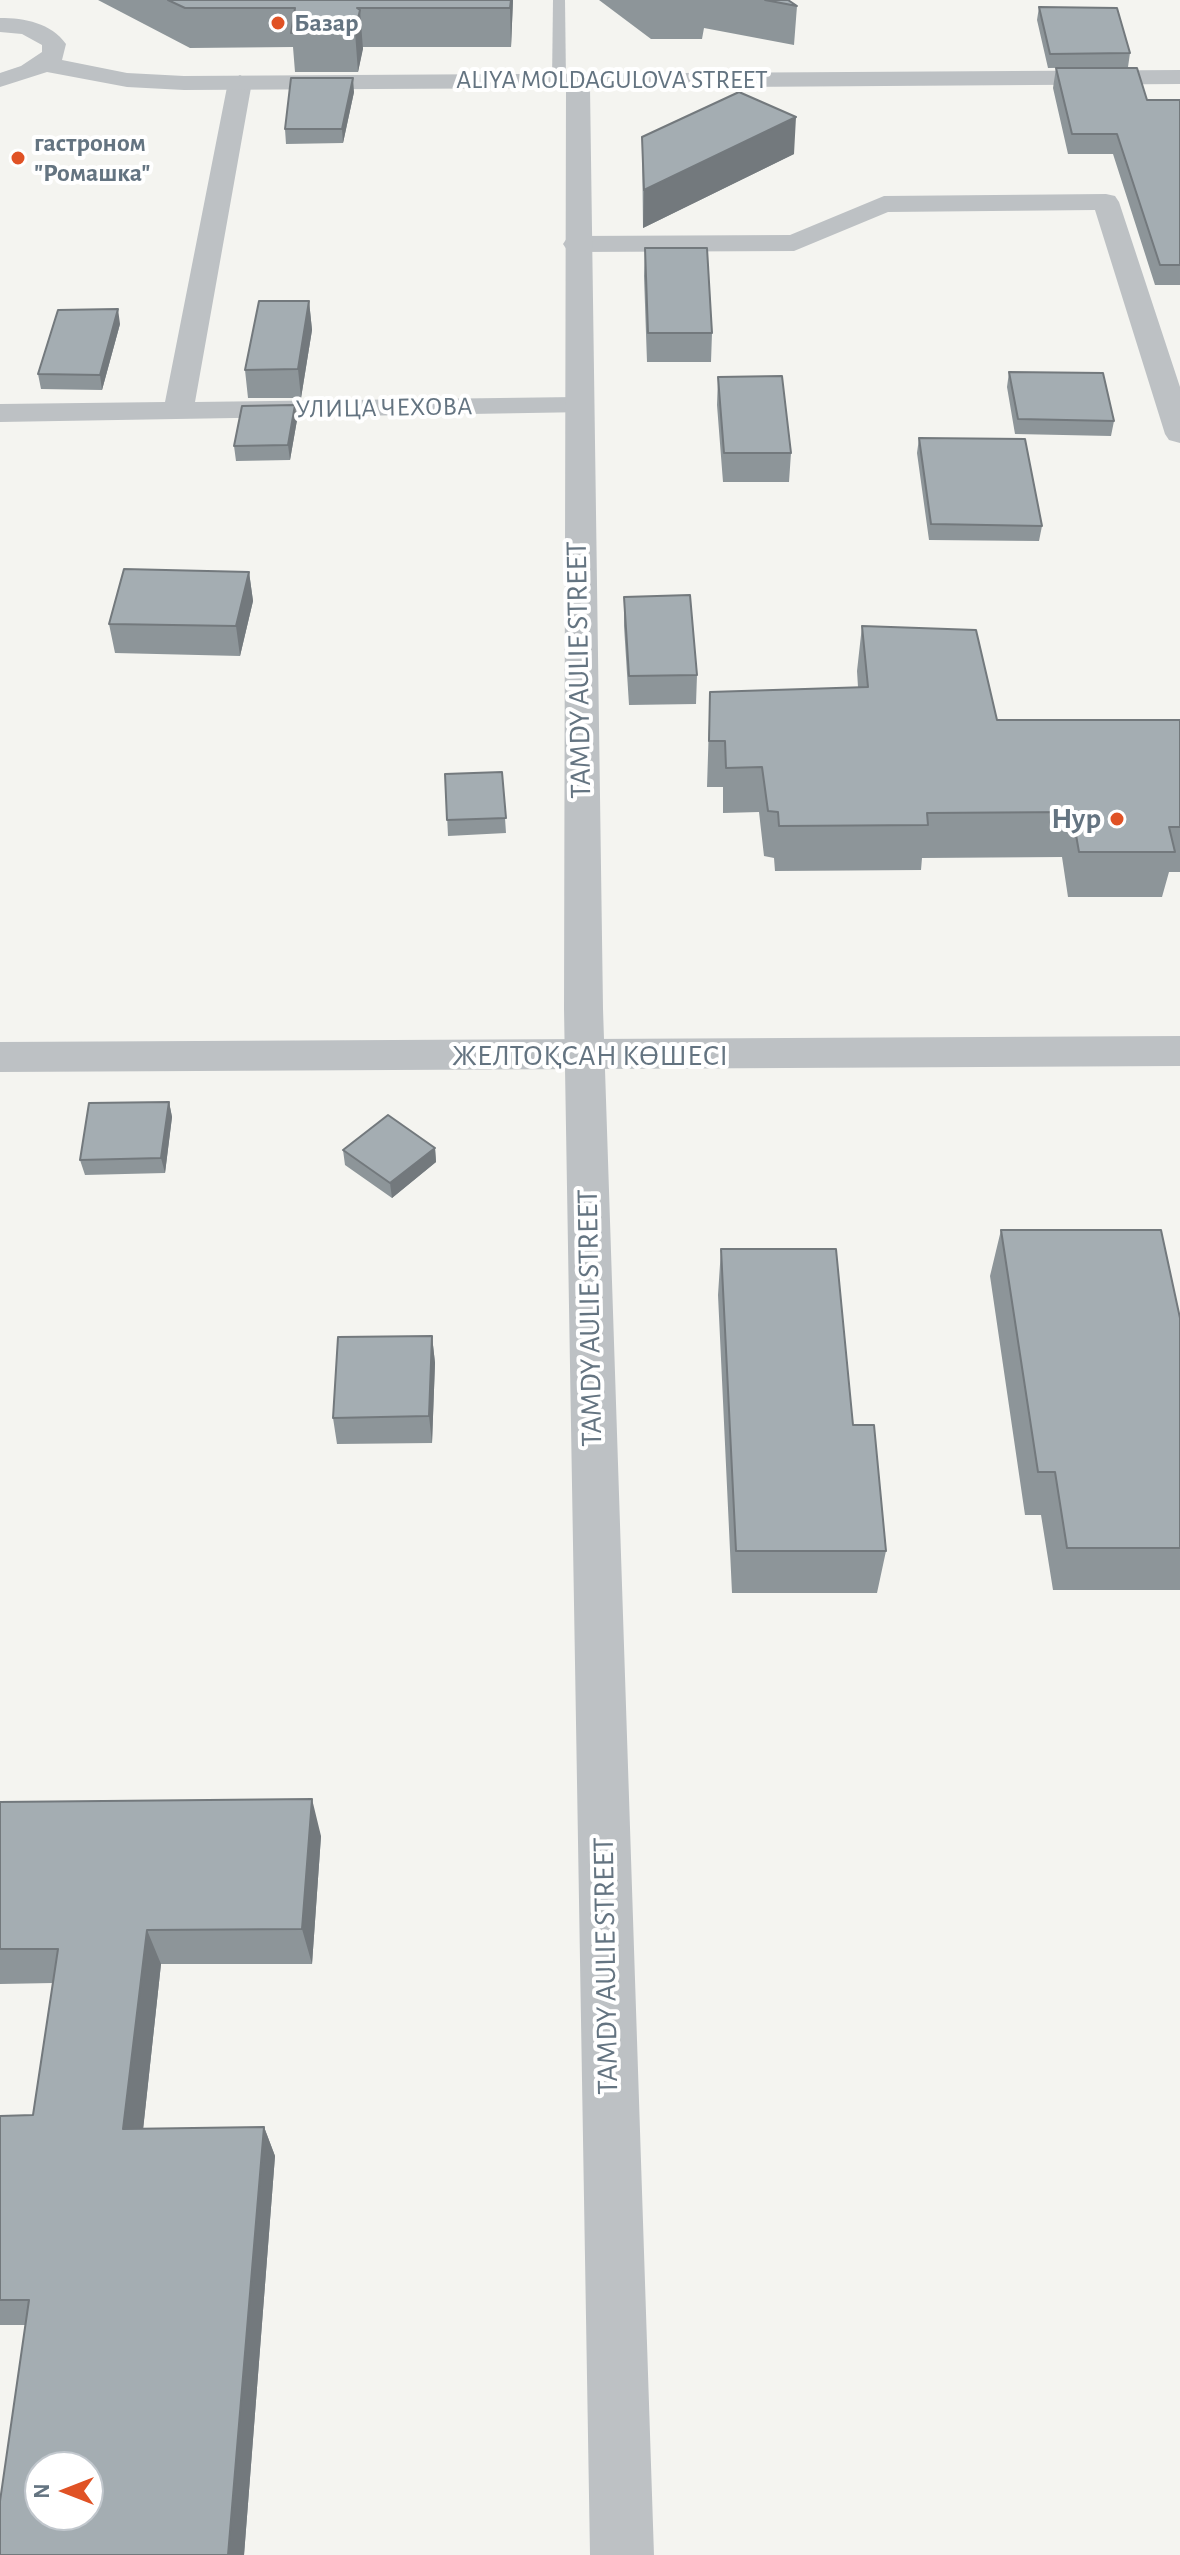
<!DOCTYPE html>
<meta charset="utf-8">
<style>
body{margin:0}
#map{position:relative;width:1180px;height:2555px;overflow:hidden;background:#f4f4f0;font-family:"Alegreya Sans",sans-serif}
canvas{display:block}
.north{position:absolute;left:24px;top:2451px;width:80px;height:80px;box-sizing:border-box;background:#fff;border:2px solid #c1c7cd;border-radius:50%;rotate:270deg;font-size:22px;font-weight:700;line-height:32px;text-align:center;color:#647481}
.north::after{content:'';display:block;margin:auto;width:28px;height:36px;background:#e05225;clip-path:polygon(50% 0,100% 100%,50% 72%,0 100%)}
</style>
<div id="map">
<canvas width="1180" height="2555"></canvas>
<div class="north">N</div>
</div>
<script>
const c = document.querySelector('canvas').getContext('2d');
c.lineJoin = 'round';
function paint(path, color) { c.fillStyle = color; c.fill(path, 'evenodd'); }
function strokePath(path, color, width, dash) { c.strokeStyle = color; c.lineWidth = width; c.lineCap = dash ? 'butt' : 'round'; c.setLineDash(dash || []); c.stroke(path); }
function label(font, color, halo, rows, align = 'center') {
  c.font = font + ' "Alegreya Sans",sans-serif'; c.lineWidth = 8; c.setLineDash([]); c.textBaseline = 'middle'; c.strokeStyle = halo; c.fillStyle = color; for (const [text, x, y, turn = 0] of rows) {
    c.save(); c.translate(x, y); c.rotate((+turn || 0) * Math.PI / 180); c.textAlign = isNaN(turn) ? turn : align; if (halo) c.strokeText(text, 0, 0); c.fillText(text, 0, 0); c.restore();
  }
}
const service = new Path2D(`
 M 553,0 L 565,0 L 566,81 L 559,85 L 552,81 Z`);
const minor = new Path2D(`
 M 240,75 L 252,82 L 195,402 L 576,397 L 587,400 L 591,406 L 587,412 L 0,422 L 0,404 L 165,402 L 228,82 Z
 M 1106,194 L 1115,196 L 1119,202 L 1180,387 L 1180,443 L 1169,440 L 1165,434 L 1095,210 L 888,212 L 794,251 L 577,252 L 567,250 L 563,244 L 567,238 L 577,236 L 790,235 L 884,196 Z
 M 1180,1036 L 1180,1066 L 0,1072 L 0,1042 Z`);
const tertiary = new Path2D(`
 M 0,18 C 25,18 51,23 66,44 L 62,60 L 127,73 L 184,76 L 1180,70 L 1180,84 L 590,88 L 603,1009 L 654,2555 L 590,2555 L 564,1009 L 566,88 L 184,90 L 127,87 L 47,72 L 0,87 L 0,73 L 21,66 L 42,52 L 42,45 L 22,34 L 0,32 Z`);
const wall = new Path2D(`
 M 98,0 L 513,0 L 511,47 L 363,47 L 358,72 L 295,72 L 293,47 L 190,48 Z
 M 599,0 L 788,0 L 797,6 L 794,45 L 704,28 L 702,39 L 651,39 Z
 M 1039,7 L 1130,53 L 1128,67 L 1048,68 L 1037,20 Z
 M 1056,68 L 1147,100 L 1180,100 L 1180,285 L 1155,285 L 1113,154 L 1068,154 L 1053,88 Z
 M 354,92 L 343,143 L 286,144 L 285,129 Z
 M 642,137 L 794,154 L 643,228 Z
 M 645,248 L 712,333 L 711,362 L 647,362 L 644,276 Z
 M 309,301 L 312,330 L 301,398 L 248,398 L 245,370 Z
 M 120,324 L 102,390 L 41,389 L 38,374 Z
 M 1009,372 L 1114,421 L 1111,436 L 1015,434 L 1007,387 Z
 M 718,377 L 791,453 L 789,482 L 723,482 L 717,405 Z
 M 297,420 L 290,460 L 236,461 L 234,446 Z
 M 919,438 L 1042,526 L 1039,541 L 929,540 L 917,453 Z
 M 249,572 L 253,601 L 240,656 L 115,653 L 109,624 Z
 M 624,597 L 697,675 L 696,704 L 629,705 L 624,626 Z
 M 862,626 L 997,720 L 1180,720 L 1180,872 L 1169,872 L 1162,897 L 1068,897 L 1062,857 L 922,858 L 921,870 L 775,871 L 774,858 L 764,856 L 759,812 L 723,813 L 723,787 L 707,787 L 710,692 L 858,687 L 857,671 Z
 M 502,772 L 506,833 L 448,836 L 445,774 Z
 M 169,1102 L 172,1117 L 165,1173 L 85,1175 L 80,1160 Z
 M 435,1148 L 436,1162 L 392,1198 L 345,1165 L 343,1150 Z
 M 1001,1230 L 1180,1318 L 1180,1590 L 1053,1590 L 1041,1515 L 1025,1515 L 990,1276 Z
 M 721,1249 L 853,1425 L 886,1551 L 877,1593 L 732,1593 L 718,1295 Z
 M 432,1336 L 435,1363 L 432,1443 L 337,1444 L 333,1418 Z
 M 0,1802 L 321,1836 L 312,1964 L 161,1964 L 143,2129 L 264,2127 L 275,2156 L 244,2555 L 0,2555 L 25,2325 L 0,2325 L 0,2116 L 33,2115 L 53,1983 L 0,1984 Z`);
const shadedWall = new Path2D(`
 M 511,0 L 513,0 L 511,47 L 510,8 Z
 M 360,10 L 363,49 L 358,72 L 355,32 Z
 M 353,78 L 354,92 L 343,143 L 342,129 Z
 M 796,117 L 794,154 L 643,228 L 644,190 Z
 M 309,301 L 312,330 L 301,398 L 298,369 Z
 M 118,309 L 120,324 L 102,390 L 100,375 Z
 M 295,405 L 297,420 L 290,460 L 288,445 Z
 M 249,572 L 253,601 L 240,656 L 236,626 Z
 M 169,1102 L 172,1117 L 165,1173 L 161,1158 Z
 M 435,1148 L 436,1162 L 392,1198 L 390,1183 Z
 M 432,1336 L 435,1363 L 432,1443 L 429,1416 Z
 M 312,1799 L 321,1836 L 312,1964 L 302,1929 Z
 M 147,1930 L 161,1964 L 140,2158 L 123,2129 Z
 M 264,2127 L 275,2156 L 244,2555 L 228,2555 Z`);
const building = new Path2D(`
 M 168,0 L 511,0 L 510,8 L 357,8 L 360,10 L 355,32 L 291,33 L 295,8 L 185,8 Z
 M 765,0 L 788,0 L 797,6 Z
 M 1039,7 L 1117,8 L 1130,53 L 1050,54 Z
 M 1056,68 L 1137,68 L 1147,100 L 1180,100 L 1180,265 L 1160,265 L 1117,134 L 1072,134 Z
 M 291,78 L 353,78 L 342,129 L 285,129 Z
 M 739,92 L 796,117 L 644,190 L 642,137 Z
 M 645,248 L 707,248 L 712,333 L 648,333 Z
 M 259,301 L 309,301 L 298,369 L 245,370 Z
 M 118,309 L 100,375 L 38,374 L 58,310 Z
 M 1009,372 L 1103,373 L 1114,421 L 1018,419 Z
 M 782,376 L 791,453 L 724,453 L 718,377 Z
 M 295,405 L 288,445 L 234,446 L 242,406 Z
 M 919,438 L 1025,439 L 1042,526 L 931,524 Z
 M 124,569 L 249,572 L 236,626 L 109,624 Z
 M 690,595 L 697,675 L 629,676 L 624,597 Z
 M 862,626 L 976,630 L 997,720 L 1180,720 L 1180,827 L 1169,827 L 1175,852 L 1079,852 L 1072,812 L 927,813 L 928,825 L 779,826 L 778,812 L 768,811 L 762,767 L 726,768 L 725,741 L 709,741 L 710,692 L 868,687 Z
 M 502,772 L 506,818 L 447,820 L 445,774 Z
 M 169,1102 L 161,1158 L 80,1160 L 89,1103 Z
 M 388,1115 L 435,1148 L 390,1183 L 343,1150 Z
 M 1001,1230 L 1161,1230 L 1180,1318 L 1180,1548 L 1067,1548 L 1055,1472 L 1038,1472 Z
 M 721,1249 L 836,1249 L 853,1425 L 874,1425 L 886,1551 L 736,1551 Z
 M 432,1336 L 429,1416 L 333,1418 L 338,1337 Z
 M 312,1799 L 302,1929 L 147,1930 L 123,2129 L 264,2127 L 228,2555 L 0,2555 L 0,2501 L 29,2300 L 0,2300 L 0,2116 L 33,2115 L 58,1949 L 0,1949 L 0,1802 ZM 40,2467 L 88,2467 L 88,2515 L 40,2515 Z`);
const markers = [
 [278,23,8,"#e05225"],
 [18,158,8,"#e05225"],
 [1117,819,8,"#e05225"]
];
const farPoinames = [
 ["Базар",294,23],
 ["гастроном",34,143],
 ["\"Ромашка\"",34,173]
];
const farStreetnames = [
 ["ALIYA MOLDAGULOVA STREET",612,80],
 ["УЛИЦА ЧЕХОВА",384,408,-1]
];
const streetNames = [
 ["TAMDY AULIE STREET",579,670,-91],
 ["ЖЕЛТОҚСАН КӨШЕСІ",590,1056],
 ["TAMDY AULIE STREET",590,1318,-91],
 ["TAMDY AULIE STREET",606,1966,-91]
];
const poiNames = [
 ["Нур",1101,819]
];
paint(service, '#bdc1c4');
paint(minor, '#bdc1c4');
paint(tertiary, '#bdc1c4');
paint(wall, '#8d9599');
paint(shadedWall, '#73797d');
paint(building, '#a4adb2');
strokePath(building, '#73797d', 2);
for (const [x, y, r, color] of markers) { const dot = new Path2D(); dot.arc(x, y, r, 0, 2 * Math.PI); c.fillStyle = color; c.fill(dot); strokePath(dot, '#fff', 3); }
label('bold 26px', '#647481', '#fff', farPoinames, 'left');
label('26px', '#647481', '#fff', farStreetnames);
label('30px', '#647481', '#fff', streetNames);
label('bold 30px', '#647481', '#fff', poiNames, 'right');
</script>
